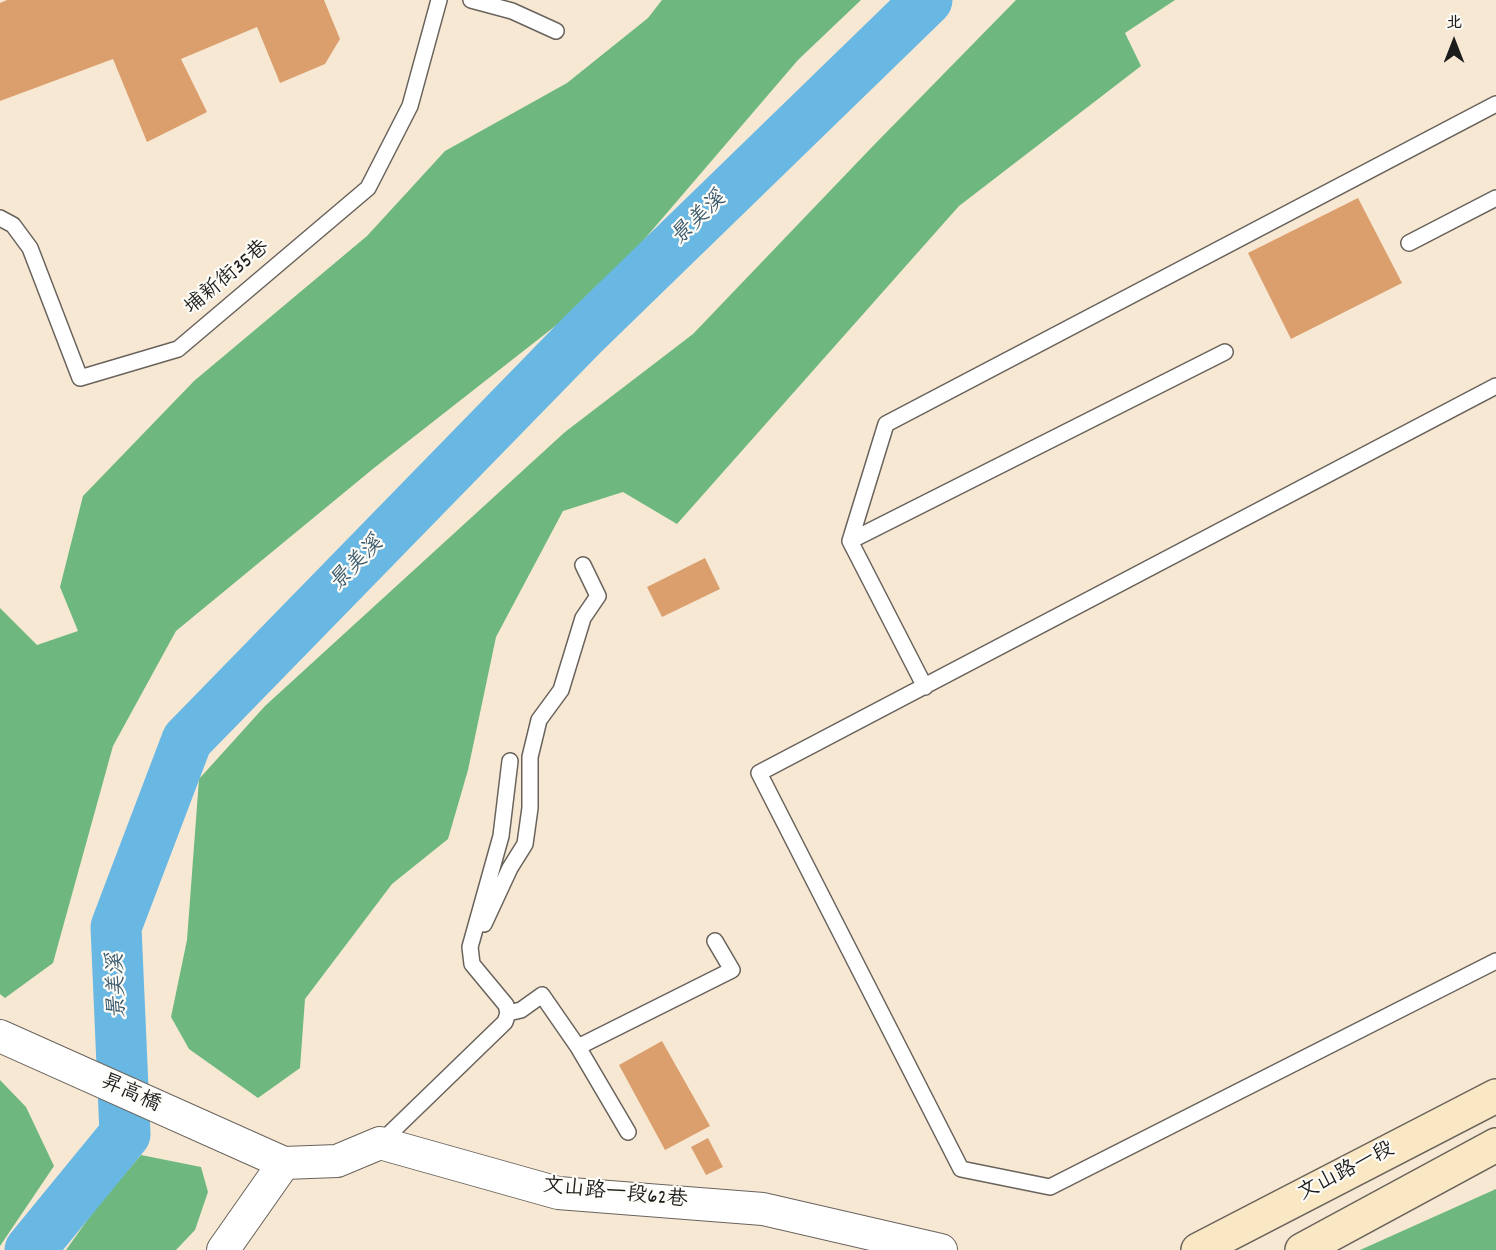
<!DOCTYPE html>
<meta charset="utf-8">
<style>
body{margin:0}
#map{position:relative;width:1496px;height:1250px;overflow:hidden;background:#f7e8d4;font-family:Dekko,"LXGW WenKai TC",sans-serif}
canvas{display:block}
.north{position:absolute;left:1424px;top:12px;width:60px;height:60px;-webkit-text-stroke:4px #fdfcf7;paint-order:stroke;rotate:0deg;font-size:16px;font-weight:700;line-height:24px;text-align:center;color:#1c1c1c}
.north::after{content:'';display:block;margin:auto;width:21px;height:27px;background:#1c1c1c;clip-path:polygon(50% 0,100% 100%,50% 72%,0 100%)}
</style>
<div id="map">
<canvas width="1496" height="1250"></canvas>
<div class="north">北</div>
</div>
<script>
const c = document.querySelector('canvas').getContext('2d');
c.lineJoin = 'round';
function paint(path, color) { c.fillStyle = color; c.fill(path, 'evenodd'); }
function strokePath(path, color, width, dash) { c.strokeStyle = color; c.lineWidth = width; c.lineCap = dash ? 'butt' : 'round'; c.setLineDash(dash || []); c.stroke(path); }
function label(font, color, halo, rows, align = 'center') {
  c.font = font + ' Dekko,"LXGW WenKai TC",sans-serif'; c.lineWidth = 4.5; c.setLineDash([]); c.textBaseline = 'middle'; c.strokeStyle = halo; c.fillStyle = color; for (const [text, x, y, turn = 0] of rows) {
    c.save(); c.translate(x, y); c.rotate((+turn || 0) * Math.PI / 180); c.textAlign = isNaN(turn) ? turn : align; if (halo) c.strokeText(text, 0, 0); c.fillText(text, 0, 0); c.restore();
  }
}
const forest = new Path2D(`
 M 662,0 L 861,0 L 798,60 L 600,291 L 374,468 L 176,631 L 113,746 L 53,963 L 5,998 L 0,994 L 0,608 L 37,645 L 78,631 L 60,587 L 83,496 L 194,381 L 367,236 L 445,151 L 567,83 L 648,18 Z
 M 1016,0 L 1175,0 L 1125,33 L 1141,66 L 959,206 L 677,524 L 623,492 L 563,511 L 496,637 L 468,770 L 448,839 L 392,884 L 305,999 L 300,1068 L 258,1098 L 189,1049 L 171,1017 L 187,940 L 199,779 L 265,706 L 565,432 L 693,334 L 872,147 Z
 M 0,1080 L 26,1107 L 54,1166 L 0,1246 Z
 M 141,1155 L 201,1167 L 208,1192 L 195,1230 L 176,1250 L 66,1250 L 98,1205 Z
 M 1496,1189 L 1496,1250 L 1360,1250 Z`);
const river = new Path2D(`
 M 30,1250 L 125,1134 L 116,927 L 187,740 L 583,334 L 927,0`);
const building = new Path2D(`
 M 7,0 L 324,0 L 340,39 L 325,64 L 280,83 L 257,27 L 181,59 L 207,112 L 147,142 L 113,59 L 0,101 L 0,3 Z
 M 1358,198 L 1402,283 L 1291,339 L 1248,253 Z
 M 705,558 L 720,589 L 662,617 L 647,587 Z
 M 662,1041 L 710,1126 L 665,1150 L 619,1065 Z
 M 708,1138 L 723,1167 L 706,1175 L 691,1147 Z`);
const service = new Path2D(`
 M 471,0 L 512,11 L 556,31
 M 0,218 L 13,225 L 30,248 L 80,378 L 178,349 L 368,188 L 410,106 L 439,0
 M 1409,243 L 1496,198
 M 1496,386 L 759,773 L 961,1169 L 1050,1187 L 1496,961
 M 850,541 L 1225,352
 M 925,687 L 850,541 L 886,424 L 1496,104
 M 484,924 L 510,868 L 525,844 L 530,808 L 530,757 L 539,720 L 561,690 L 583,618 L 598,596 L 583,565
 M 508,1013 L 521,1010 L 542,995 L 578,1047 L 732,970 L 715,941
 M 578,1047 L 628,1132
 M 380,1143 L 505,1022 L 508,1013 L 506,1005 L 472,964 L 470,947 L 501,836 L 510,761`);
const minor = new Path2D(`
 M 0,1036 L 284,1163 L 337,1161 L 380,1143 L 558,1193 L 763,1209 L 941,1250
 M 223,1250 L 284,1163`);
const secondary = new Path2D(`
 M 1198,1250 L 1496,1096
 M 1302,1250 L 1496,1145`);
const streetNames = [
 ["埔新街35巷",228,279,-40],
 ["昇高橋",130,1095,24],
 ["文山路一段",1347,1173,-27],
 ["文山路一段62巷",615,1195,6]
];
const waterNames = [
 ["景美溪",700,220,-44],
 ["景美溪",358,565,-46],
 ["景美溪",119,986,-92]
];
paint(forest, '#6eb87f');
strokePath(river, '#69b7e3', 51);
paint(building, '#db9f6d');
strokePath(service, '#69635c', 18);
strokePath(minor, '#69635c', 34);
strokePath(secondary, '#69635c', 36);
strokePath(service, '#fff', 15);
strokePath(minor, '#fff', 32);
strokePath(secondary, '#fae7c3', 33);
label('21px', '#1c1c1c', '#fdfcf7', streetNames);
label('italic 22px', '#3b5a6c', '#fdfcf7', waterNames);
</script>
